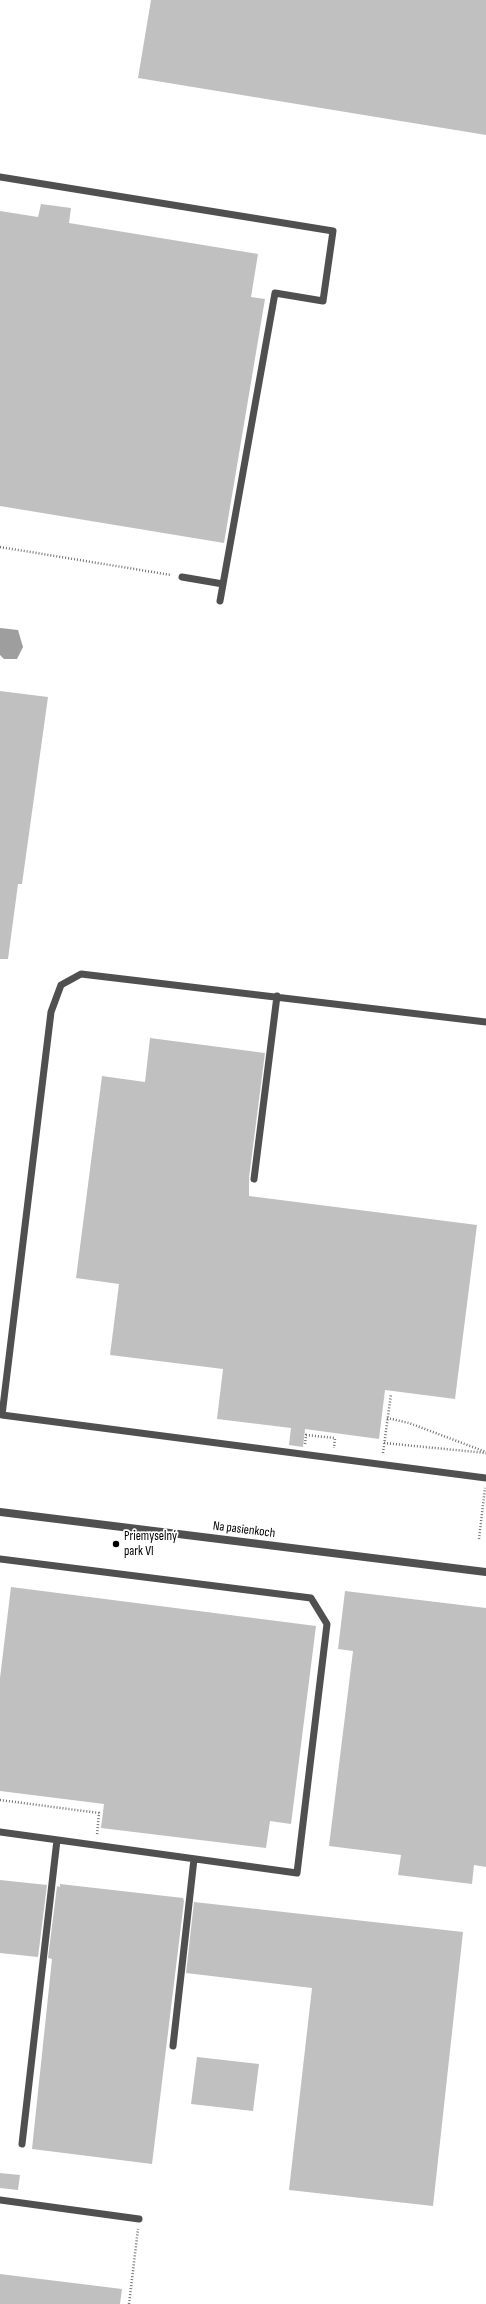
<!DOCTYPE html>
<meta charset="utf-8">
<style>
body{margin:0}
canvas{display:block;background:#fff}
</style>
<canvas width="486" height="2304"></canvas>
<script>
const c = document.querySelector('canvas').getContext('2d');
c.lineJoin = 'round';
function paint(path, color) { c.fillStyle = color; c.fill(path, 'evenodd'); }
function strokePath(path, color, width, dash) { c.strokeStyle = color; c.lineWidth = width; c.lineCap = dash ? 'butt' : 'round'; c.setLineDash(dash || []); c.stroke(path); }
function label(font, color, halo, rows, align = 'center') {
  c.font = font + ' "Sofia Sans Condensed",sans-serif'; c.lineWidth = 3.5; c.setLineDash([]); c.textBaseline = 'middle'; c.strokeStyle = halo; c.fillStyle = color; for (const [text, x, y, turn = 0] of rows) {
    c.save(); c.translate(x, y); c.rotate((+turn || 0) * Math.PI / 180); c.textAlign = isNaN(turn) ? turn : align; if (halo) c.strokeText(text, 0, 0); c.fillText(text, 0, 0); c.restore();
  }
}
const water = new Path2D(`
 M 0,628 L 18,630 L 23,647 L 17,659 L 4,659 L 0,655 Z`);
const building = new Path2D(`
 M 151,0 L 486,0 L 486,135 L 138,78 Z
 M 41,204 L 71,208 L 69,223 L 258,254 L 251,297 L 265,299 L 224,543 L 0,506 L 0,211 L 38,217 Z
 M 0,691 L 48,697 L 22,884 L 18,884 L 8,959 L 0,959 Z
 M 150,1038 L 265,1053 L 249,1178 L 249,1196 L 477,1225 L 455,1399 L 385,1390 L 379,1439 L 305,1429 L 303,1447 L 289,1445 L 291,1428 L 217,1419 L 223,1369 L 110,1355 L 119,1284 L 76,1278 L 102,1076 L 145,1082 Z
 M 11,1587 L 316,1626 L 291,1824 L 270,1821 L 266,1848 L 101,1828 L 104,1804 L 0,1791 L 0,1678 Z
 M 345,1591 L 486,1608 L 486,1867 L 474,1865 L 472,1884 L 398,1875 L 401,1855 L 329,1846 L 353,1651 L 338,1649 Z
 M 0,1880 L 47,1885 L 38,1957 L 0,1953 Z
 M 60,1884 L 183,1898 L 184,1901 L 152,2164 L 32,2149 L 52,1959 L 48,1958 L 57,1886 L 60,1887 Z
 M 194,1902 L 463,1932 L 433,2206 L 289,2190 L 312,1988 L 186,1973 Z
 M 197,2057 L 259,2064 L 253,2111 L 191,2104 Z
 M 0,2173 L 20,2175 L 18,2190 L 0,2188 Z
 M 0,2274 L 122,2289 L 120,2304 L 0,2304 Z`);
const path = new Path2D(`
 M 0,547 L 171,575
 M 387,1418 L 409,1423 L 486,1452
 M 384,1443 L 486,1453
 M 305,1444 L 306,1435 L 335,1438 L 334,1448
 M 383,1453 L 391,1394
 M 479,1539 L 485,1488
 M 0,1800 L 99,1813 L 97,1835
 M 129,2304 L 138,2229`);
const service = new Path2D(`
 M 0,177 L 333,231 L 323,301 L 275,293 L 220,601
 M 182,577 L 223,584
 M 486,1022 L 81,974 L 61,985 L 51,1012 L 2,1415 L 486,1478
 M 254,1179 L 277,996
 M 0,1559 L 311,1598 L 327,1624 L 297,1873 L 0,1832
 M 173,2046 L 194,1859
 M 22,2144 L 57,1840
 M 0,2200 L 139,2219`);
const minor = new Path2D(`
 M 0,1512 L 486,1572`);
const markers = [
 [116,1544,4,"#000"]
];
const streetNames = [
 ["Na pasienkoch",244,1530,7]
];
const poiNames = [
 ["Priemyselný",124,1537],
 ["park VI",124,1552]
];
paint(water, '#9e9e9e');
paint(building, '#c0c0c0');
strokePath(path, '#727272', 2.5, [1, 2]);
strokePath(service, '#505050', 7);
strokePath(minor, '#505050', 8);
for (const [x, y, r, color] of markers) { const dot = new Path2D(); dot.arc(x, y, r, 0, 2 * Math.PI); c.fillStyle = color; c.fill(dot); strokePath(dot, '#fff', 1.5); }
label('13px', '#000', '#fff', streetNames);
label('13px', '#000', '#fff', poiNames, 'left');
</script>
